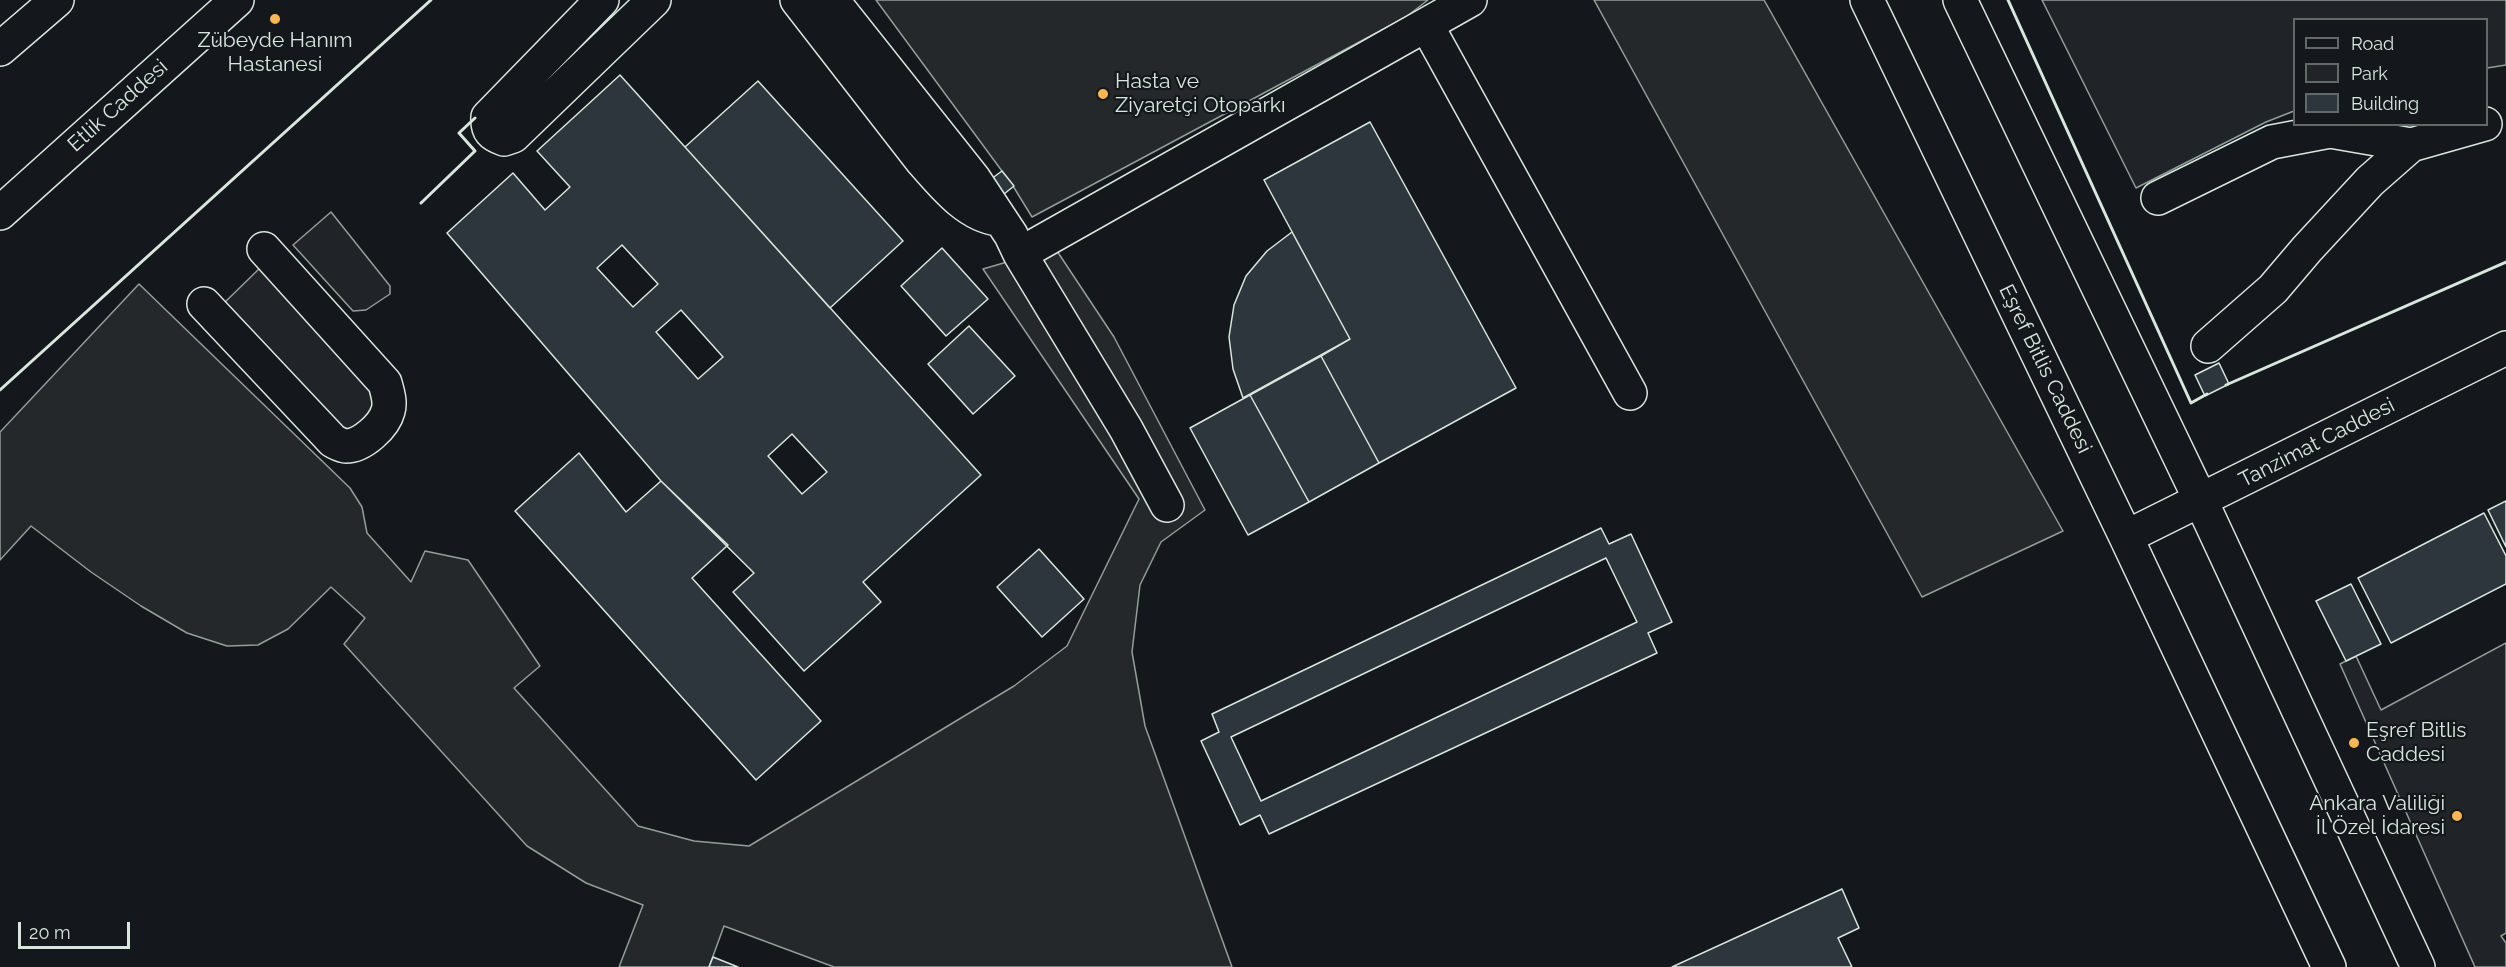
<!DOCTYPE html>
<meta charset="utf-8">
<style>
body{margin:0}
#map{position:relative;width:2506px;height:967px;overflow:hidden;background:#14181c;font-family:Raleway,sans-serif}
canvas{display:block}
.legend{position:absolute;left:2293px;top:18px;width:195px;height:108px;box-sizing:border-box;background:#14181c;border:2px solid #626a69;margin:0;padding:8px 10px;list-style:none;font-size:18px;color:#d8e6dc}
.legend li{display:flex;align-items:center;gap:12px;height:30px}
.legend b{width:30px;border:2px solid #626a69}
.scale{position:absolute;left:18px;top:922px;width:112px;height:27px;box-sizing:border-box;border:3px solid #d8e6dc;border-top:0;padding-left:8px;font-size:18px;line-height:21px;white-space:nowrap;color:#d8e6dc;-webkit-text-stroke:4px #14181c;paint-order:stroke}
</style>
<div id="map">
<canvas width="2506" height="967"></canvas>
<ul class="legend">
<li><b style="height:8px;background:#14181c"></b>Road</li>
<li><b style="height:16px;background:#202428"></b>Park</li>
<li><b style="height:16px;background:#2c363c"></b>Building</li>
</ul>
<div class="scale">20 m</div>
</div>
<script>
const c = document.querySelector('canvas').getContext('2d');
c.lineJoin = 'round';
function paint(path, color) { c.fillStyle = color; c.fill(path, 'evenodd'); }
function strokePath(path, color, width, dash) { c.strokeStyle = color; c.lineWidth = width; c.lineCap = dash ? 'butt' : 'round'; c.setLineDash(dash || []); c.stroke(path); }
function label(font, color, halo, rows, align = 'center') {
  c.font = font + ' Raleway,sans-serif'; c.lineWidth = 4.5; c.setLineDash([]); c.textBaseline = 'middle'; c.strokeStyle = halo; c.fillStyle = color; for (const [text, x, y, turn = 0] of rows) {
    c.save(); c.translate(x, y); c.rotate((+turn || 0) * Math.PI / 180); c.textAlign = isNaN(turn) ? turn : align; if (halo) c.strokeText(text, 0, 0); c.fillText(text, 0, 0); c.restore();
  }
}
const green = new Path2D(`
 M 2042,0 L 2506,0 L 2506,65 L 2487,68 L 2486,20 L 2294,20 L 2294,111 L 2266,122 L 2136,188 Z
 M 331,212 L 390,286 L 390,294 L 366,310 L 353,311 L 293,245 Z
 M 262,266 L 365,376 L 377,401 C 368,415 359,426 343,431 L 222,305 Z
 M 2506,643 L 2506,933 L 2501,936 L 2506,943 L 2506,967 L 2475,967 L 2340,664 L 2356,656 L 2381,710 Z`);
const parking = new Path2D(`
 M 876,0 L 1428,0 L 1406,17 L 1032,217 L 1013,186 Z
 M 1594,0 L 1764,0 L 2063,531 L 1922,597 Z
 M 1055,248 L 1114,337 L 1205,510 L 1161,542 L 1140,585 L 1132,652 L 1145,726 L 1232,967 L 834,967 L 724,926 L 709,967 L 619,967 L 643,905 L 586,883 L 527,846 L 344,644 L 365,618 L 331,587 L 288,629 L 258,645 L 227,646 L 187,633 L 141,606 L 91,572 L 31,526 L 0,560 L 0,432 L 139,284 L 350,488 L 362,507 L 367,533 L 411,582 L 425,551 L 468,560 L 540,666 L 514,688 L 638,826 L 694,841 L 749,846 L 1014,686 L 1067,646 L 1139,499 L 983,269 Z`);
const building = new Path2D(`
 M 620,75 L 981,475 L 863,582 L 881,602 L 804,671 L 733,592 L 754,573 L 661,481 L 447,233 L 513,173 L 545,210 L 570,187 L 537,151 ZM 622,245 L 658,284 L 633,307 L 597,268 ZM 681,310 L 723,357 L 698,379 L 656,332 ZM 792,434 L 827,472 L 802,494 L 768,456 Z
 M 758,81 L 903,241 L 830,308 L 685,147 Z
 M 1370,122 L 1516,388 L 1379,463 L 1321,356 L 1350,339 L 1264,180 Z
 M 1002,171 L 1014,186 L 999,198 L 987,182 Z
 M 1292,232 L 1350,339 L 1243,398 L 1233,369 L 1229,337 L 1234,305 L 1246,276 L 1267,251 Z
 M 942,248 L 988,299 L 946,336 L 901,286 Z
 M 969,326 L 1015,376 L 973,414 L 928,364 Z
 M 1321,356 L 1379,463 L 1309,502 L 1250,395 Z
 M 2219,363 L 2229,384 L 2205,396 L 2195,375 Z
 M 1250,395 L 1309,502 L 1248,535 L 1190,428 Z
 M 579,453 L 626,512 L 661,481 L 728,545 L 692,578 L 821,721 L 756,780 L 515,511 Z
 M 2506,501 L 2506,547 L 2488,510 Z
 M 2484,513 L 2506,556 L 2506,584 L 2391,643 L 2358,578 Z
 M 1601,528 L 1609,544 L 1631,534 L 1672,622 L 1648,633 L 1657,653 L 1269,834 L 1260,815 L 1240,825 L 1201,741 L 1219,732 L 1212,714 ZM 1606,558 L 1637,622 L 1261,801 L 1231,737 Z
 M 1039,549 L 1084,599 L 1042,637 L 997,587 Z
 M 2351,584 L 2381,644 L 2346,661 L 2316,601 Z
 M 1842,889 L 1859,928 L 1838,938 L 1852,967 L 1672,967 Z
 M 713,957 L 738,967 L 709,967 Z`);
const minor = new Path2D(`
 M 602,0 L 488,117 C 487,131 492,135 504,139 L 513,136 L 654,0
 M 797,0 L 922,161 C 942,183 966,215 998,219
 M 832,0 L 974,179 L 1011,235 L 1020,254 L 1126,429 L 1167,505
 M 1427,26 L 1630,393
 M 2158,198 L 2272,142 L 2330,131 L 2411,145
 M 1020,254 L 1470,0
 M 204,304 L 333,441 C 337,443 342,446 346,446 C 362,446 384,426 388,411 C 391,402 387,391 385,383 L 264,249
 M 2208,346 L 2273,289 L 2307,249 L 2370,181 L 2411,145 L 2485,124`);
const major = new Path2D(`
 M 1867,0 L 2126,537 L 2329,967
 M 1960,0 L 2201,501 L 2418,967
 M 0,49 L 57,0
 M 0,213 L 237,0
 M 2126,537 L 2506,348`);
const wall = new Path2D(`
 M 2008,0 L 2191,403 L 2207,394
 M 421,203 L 475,151 L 459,133 L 475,118
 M 2226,385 L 2506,262
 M 0,390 L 431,0`);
const markers = [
 [275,19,6,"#ffb74d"],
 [1103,94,6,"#ffb74d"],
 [2354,743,6,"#ffb74d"],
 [2457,816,6,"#ffb74d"]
];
const poiNames = [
 ["Zübeyde Hanım",275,41,"center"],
 ["Hastanesi",275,65,"center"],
 ["Hasta ve",1115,82],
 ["Ziyaretçi Otoparkı",1115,106],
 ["Eşref Bitlis",2366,731],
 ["Caddesi",2366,755],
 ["Ankara Valiliği",2445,804,"right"],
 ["İl Özel İdaresi",2445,828,"right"]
];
const streetNames = [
 ["Etlik Caddesi",118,106,-42],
 ["Eşref Bitlis Caddesi",2045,369,64],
 ["Tanzimat Caddesi",2317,443,-27]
];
paint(green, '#202428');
strokePath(green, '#939e99', 1.5);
paint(parking, '#24282b');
strokePath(parking, '#939e99', 1.5);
paint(building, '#2c363c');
strokePath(building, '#d8e6dc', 1.5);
strokePath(minor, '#d8e6dc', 36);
strokePath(major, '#d8e6dc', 36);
strokePath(minor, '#14181c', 33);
strokePath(major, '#14181c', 33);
strokePath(wall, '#d8e6dc', 3);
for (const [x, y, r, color] of markers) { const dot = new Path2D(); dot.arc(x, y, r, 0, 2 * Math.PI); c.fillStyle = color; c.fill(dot); strokePath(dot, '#14181c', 2); }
label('21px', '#d8e6dc', '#14181c', poiNames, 'left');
label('21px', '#d8e6dc', '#14181c', streetNames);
</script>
